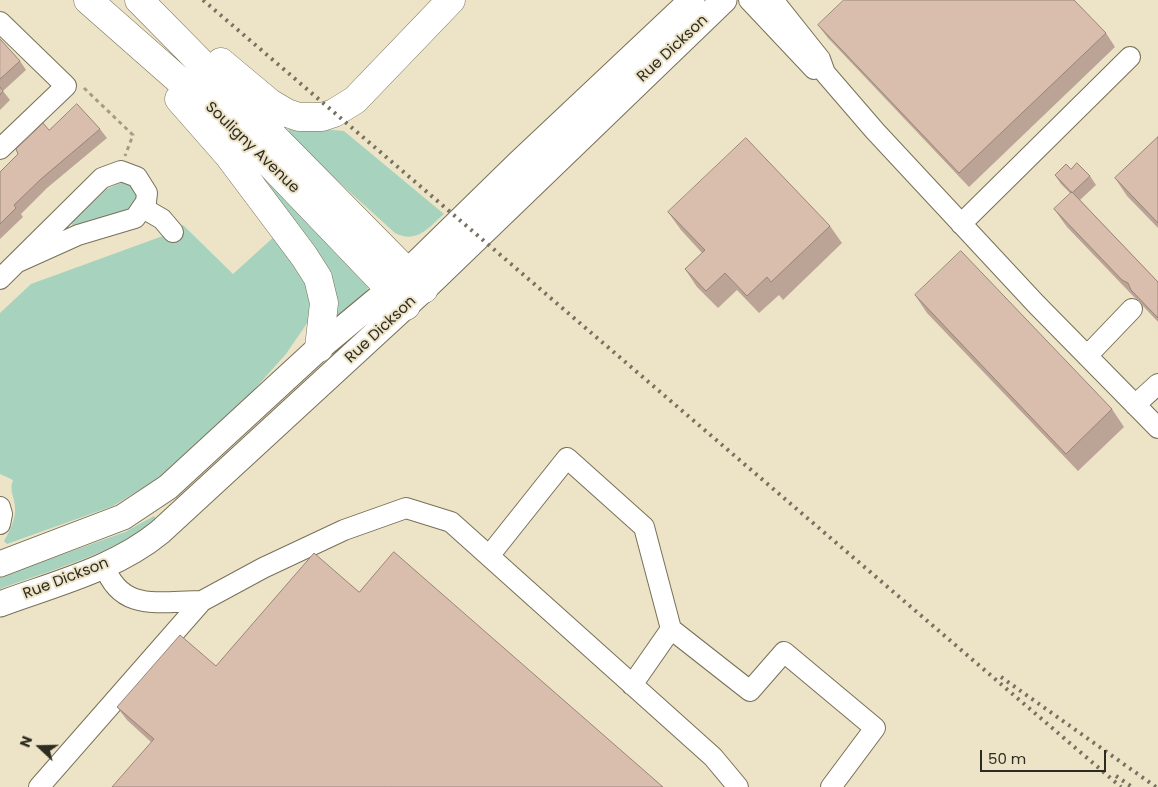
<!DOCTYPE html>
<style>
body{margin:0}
#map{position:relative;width:1158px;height:787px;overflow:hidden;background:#ede4c8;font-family:Poppins,sans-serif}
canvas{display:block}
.north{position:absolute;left:15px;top:722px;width:50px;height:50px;-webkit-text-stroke:4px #ede4c8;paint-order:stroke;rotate:291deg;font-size:14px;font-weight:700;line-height:20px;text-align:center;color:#2e2b20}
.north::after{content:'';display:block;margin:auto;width:18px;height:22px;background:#2e2b20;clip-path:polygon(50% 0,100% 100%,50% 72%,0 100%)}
.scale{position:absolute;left:980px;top:750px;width:126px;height:22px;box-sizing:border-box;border:2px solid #2e2b20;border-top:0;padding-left:6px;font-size:15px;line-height:18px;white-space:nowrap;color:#2e2b20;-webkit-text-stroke:4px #ede4c8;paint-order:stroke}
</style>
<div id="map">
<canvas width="1158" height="787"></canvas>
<div class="north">N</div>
<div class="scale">50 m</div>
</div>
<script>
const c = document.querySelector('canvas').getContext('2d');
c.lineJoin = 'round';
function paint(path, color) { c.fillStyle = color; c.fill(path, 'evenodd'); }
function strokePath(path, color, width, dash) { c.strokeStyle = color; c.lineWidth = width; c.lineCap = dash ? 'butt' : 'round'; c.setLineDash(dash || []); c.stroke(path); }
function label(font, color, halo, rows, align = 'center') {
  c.font = font + ' Poppins,sans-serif'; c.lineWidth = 4; c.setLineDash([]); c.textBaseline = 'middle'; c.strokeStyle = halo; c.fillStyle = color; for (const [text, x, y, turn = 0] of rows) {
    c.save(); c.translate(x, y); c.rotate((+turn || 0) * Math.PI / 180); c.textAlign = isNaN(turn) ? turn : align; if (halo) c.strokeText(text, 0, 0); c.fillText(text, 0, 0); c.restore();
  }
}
const green = new Path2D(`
 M 290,126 L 344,131 L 444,214 C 428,228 417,244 395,233 L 287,135 Z
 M 265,173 L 368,287 L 367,293 L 335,324 L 259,179 Z
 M 122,182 L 131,185 L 137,197 L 128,211 L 91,220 L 74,227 L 71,223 L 107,189 Z
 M 183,225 L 233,274 L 277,234 L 313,290 L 308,322 L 286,354 L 252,392 L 156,480 L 113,506 L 7,544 L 4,541 C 10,531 16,518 15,507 C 14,495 9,491 13,480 L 0,474 L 0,313 L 31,284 L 171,233 Z
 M 154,516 L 156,519 C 112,555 52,569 0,589 L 0,577 L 125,532 Z`);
const path = new Path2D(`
 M 84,88 L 133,135 L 125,156`);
const minor = new Path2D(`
 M 749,0 L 814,69
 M 773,0 L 820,59 L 825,73 L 875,131 L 1036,304 L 1158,428
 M 0,22 L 66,86 L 0,149
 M 143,208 L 162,219 L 173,232
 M 961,224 L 1130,57
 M 0,279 L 102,178 L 121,171 L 137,177 L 147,193 L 146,202 L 135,218 L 78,235 L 18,262
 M 1087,356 L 1132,309
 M 1135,405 L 1158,384
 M 0,507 L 2,514 L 0,524
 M 489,556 L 567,458 L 644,527 L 671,629 L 750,691 L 784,652 L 875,728 L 831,787
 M 104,565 C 121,613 159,601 202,601
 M 632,685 L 671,629
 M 39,787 L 202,601 L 263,568 L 344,530 L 406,508 L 451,522 L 713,757 L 738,787`);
const major = new Path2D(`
 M 0,564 L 123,517 L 168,487 L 319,348 L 390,289 L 519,163 L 692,0
 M 0,604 C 54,584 115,569 160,532 L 424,289 L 724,0`);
const highway = new Path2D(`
 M 88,0 L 247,140 L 406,306
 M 139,0 L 424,289
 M 221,62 L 270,103 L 287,113 L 299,117 L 322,117 L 334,113 L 355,100 L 451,0
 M 179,99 L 229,156 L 304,256 L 318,278 L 324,303 L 319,348`);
const rail = new Path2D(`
 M 203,0 L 1121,787
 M 1001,677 L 1156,787
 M 1116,776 L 1132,787`);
const wall = new Path2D(`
 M 818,25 L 1106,33 L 1115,47 L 969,187 L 828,38 Z
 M 0,39 L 20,61 L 26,70 L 3,91 L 10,100 L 0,110 Z
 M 100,129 L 107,138 L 47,188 L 21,214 L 23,217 L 0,239 L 0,172 L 49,130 Z
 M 1158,137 L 1158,228 L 1127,196 L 1115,178 Z
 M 1071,169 L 1090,176 L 1096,185 L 1080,200 L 1158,282 L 1158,322 L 1144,307 L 1138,300 L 1134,297 L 1067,227 L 1054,209 L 1071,194 L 1061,184 L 1055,175 Z
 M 668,212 L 830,226 L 842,243 L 783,300 L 779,295 L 759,313 L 737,290 L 718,308 L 697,287 L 685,269 L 702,253 L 681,230 Z
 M 915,295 L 1112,409 L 1124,427 L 1078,471 L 927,313 Z
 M 359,592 L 151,742 L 127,720 L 117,707 L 216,666 Z`);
const building = new Path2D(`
 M 844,0 L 1074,0 L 1106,33 L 959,173 L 818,25 Z
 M 0,39 L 20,61 L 0,79 Z
 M 0,87 L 3,91 L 0,95 Z
 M 77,104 L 100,129 L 41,179 L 14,205 L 16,208 L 0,224 L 0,172 L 18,154 L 16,149 L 43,123 L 49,130 Z
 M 1158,137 L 1158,223 L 1115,178 Z
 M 746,138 L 830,226 L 771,282 L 767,277 L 747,296 L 725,273 L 706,291 L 685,269 L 705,250 L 668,212 Z
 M 1077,163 L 1090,176 L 1072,193 L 1055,175 L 1066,164 L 1071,169 Z
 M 1072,192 L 1158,282 L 1158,318 L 1131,290 L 1128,283 L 1122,280 L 1054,209 Z
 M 961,251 L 1112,409 L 1066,454 L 915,295 Z
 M 394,552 L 663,787 L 112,787 L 154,739 L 117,707 L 180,635 L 216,666 L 314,553 L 359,592 Z`);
const streetNames = [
 ["Rue Dickson",673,49,-43],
 ["Souligny Avenue",252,148,44],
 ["Rue Dickson",381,330,-43],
 ["Rue Dickson",66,579,-21]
];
paint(green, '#a7d3be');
strokePath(minor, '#787057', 22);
strokePath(major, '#787057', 27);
strokePath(highway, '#787057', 29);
strokePath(path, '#a29b86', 3, [4, 4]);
strokePath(minor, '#fff', 20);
strokePath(major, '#fff', 25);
strokePath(highway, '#fff', 28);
strokePath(rail, '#767160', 4, [2.5, 5]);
paint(wall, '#bba396');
paint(building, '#d9beae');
strokePath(building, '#98857a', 1);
label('15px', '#2e2b20', '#ede4c8', streetNames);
</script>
